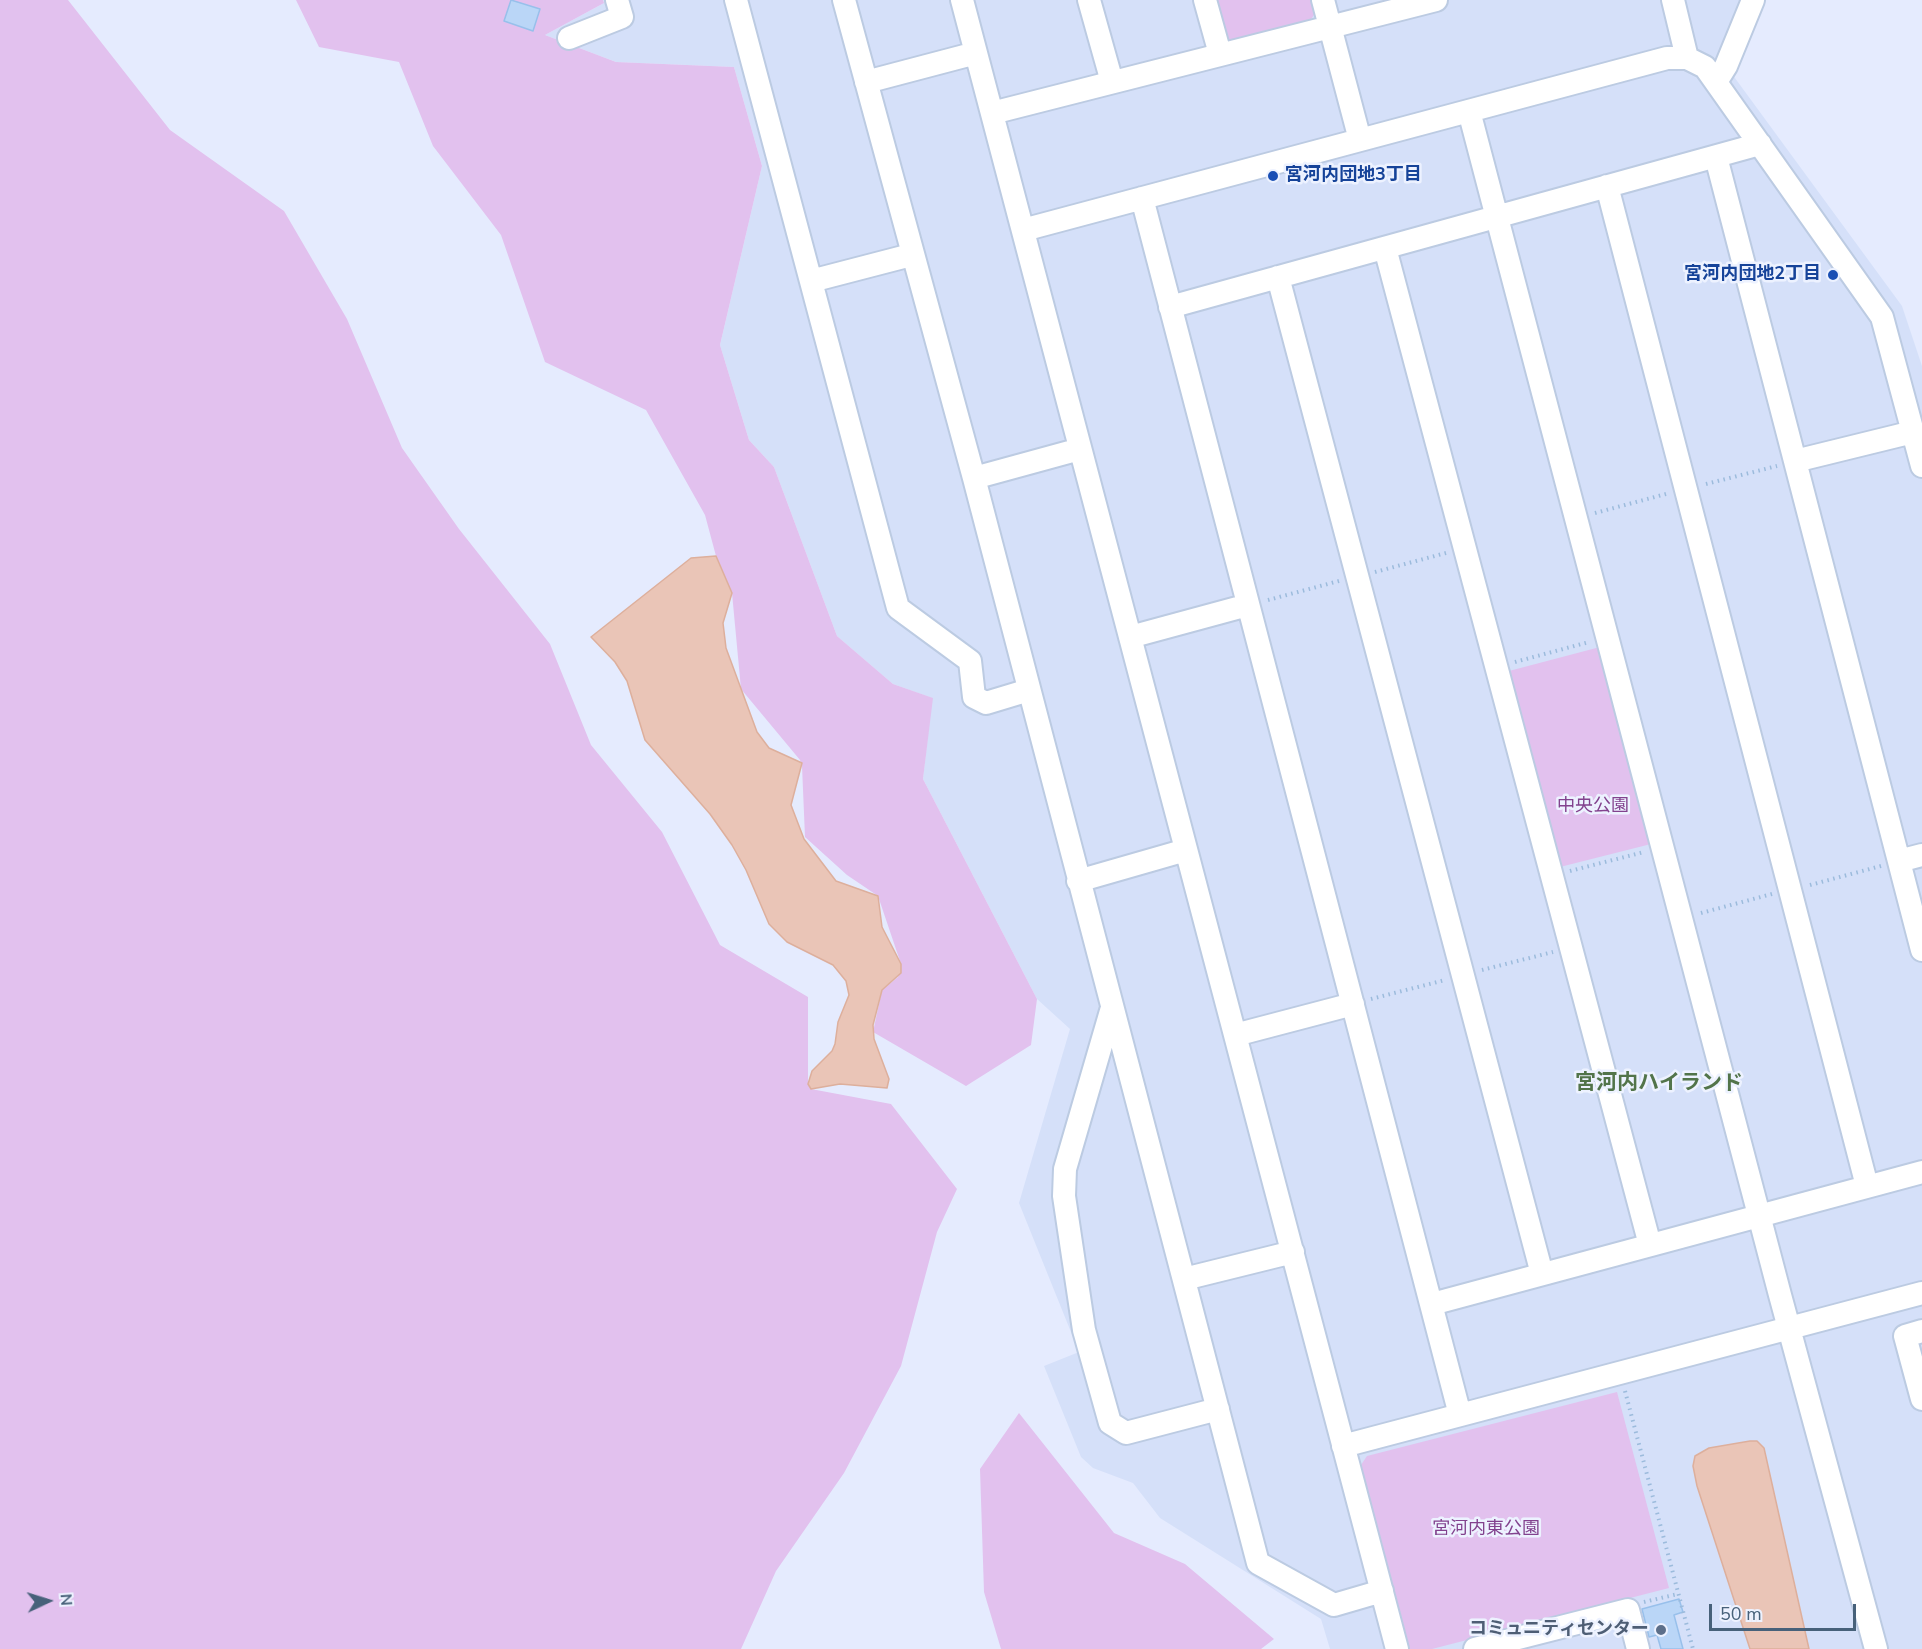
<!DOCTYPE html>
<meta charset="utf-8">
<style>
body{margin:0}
#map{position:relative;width:1922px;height:1649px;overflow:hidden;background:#e5ebfe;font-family:"Nunito Sans",sans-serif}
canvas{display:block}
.north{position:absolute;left:18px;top:1571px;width:60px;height:60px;-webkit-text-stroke:4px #edf2ff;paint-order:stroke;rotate:86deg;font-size:16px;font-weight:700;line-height:24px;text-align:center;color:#47617a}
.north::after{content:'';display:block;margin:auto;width:21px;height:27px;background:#47617a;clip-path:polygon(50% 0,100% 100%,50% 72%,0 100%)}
.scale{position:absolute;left:1709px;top:1604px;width:147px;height:27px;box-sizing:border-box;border:3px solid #47617a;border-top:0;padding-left:8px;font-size:18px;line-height:21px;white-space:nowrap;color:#47617a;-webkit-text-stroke:4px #edf2ff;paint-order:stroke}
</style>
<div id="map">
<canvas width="1922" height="1649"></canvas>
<div class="north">N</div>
<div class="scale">50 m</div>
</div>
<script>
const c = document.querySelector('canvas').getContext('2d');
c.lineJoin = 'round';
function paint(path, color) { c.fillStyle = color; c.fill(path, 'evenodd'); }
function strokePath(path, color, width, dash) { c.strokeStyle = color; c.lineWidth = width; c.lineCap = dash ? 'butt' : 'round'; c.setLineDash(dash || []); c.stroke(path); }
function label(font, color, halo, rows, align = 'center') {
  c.font = font + ' "Nunito Sans","Noto Sans JP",sans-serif'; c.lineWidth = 5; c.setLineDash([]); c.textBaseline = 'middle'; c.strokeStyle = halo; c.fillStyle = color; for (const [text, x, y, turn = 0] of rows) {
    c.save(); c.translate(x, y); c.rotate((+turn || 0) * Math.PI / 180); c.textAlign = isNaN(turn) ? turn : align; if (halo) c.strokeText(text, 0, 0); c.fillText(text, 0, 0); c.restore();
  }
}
const residential = new Path2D(`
 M 603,0 L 1765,0 L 1732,74 L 1902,306 L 1922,366 L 1922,1649 L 1330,1649 L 1321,1619 L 1160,1518 L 1133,1483 L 1093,1468 L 1081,1457 L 1044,1366 L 1079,1352 L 1019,1203 L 1070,1029 L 1037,999 L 923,779 L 932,698 L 893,684 L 837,636 L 774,467 L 749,440 L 720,345 L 762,166 L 734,67 L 616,62 L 545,35 L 604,3 Z`);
const green = new Path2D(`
 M 0,0 L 68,0 L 170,130 L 284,211 L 347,319 L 402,448 L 459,529 L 550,644 L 591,745 L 662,832 L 720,945 L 808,997 L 808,1084 L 811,1089 L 891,1104 L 957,1189 L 937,1232 L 901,1366 L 844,1473 L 776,1571 L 741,1649 L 0,1649 Z
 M 296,0 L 603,0 L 604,3 L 545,35 L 616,62 L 734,67 L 762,166 L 720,345 L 749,440 L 774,467 L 837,636 L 893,684 L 933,698 L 923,779 L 1037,999 L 1031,1045 L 966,1086 L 873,1032 L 882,990 L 898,977 L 901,964 L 878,896 L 847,875 L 805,837 L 802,766 L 800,760 L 741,689 L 732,593 L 716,556 L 705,515 L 646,410 L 545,362 L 501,235 L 433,146 L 399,62 L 319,47 Z
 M 1213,0 L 1312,0 L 1316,12 L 1307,25 L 1234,43 L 1222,35 Z
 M 1600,647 L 1651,844 L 1560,867 L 1509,671 Z
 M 1617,1392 L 1669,1588 L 1432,1649 L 1410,1649 L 1361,1465 L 1367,1456 Z
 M 1019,1413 L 1114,1533 L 1185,1564 L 1274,1639 L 1261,1649 L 1001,1649 L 984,1592 L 980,1469 Z`);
const water = new Path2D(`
 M 716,556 L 732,593 L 723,623 L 726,648 L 757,732 L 769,748 L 802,763 L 791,805 L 804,839 L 836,881 L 878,896 L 882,927 L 901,964 L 901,973 L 882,990 L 873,1025 L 874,1039 L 889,1079 L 887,1088 L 840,1084 L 811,1089 L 808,1084 L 812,1071 L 832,1051 L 835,1044 L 838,1022 L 849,995 L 846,981 L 833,965 L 787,942 L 769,924 L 746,870 L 732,845 L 710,814 L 645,740 L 627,681 L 615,662 L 591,637 L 691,558 Z
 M 1750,1441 L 1757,1441 L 1764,1448 L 1809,1649 L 1750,1649 L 1697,1486 L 1693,1466 L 1695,1456 L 1709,1448 Z`);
const building = new Path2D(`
 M 511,0 L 540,9 L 533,31 L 504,21 Z
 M 1679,1599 L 1683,1612 L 1674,1615 L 1683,1649 L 1661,1649 L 1657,1635 L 1649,1637 L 1642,1609 Z`);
const path = new Path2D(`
 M 1706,484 L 1777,466
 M 1595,513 L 1666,494
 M 1375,572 L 1446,553
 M 1268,600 L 1339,581
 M 1515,662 L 1589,642
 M 1570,871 L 1644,852
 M 1810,885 L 1881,866
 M 1701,913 L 1772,894
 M 1482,970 L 1553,952
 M 1371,999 L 1445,980
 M 1625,1391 L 1693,1649
 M 1644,1602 L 1678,1594`);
const minor = new Path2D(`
 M 736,0 L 898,608 L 970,661 L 974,697 L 986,703 L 1029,690
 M 844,0 L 974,478 L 1258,1563 L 1334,1605 L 1382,1591
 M 962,0 L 1397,1649
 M 1089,0 L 1112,82
 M 1205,0 L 1220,54
 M 1323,0 L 1360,140
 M 1673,0 L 1687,58
 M 569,38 L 622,17 L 617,0
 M 866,82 L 976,53
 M 1716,82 L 1726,66 L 1753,0
 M 1469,111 L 1780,1295 L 1876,1649
 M 992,113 L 1436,0
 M 1716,157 L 1922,950
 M 1607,186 L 1867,1186
 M 1142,198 L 1460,1415
 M 1023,230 L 1667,58 L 1687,58 L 1705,67 L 1882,317 L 1922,466
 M 1385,248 L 1650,1245
 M 1278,277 L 1542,1274
 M 811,281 L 911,255
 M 1170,307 L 1760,144
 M 1795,461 L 1913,432
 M 974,478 L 1080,449
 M 1130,637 L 1248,605
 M 1899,861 L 1922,855
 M 1078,881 L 1186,850
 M 1111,1011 L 1065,1169 L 1064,1196 L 1084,1330 L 1110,1423 L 1126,1433 L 1218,1409
 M 1235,1035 L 1353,1004
 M 1184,1279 L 1293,1252
 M 1432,1304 L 1922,1172
 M 1922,1331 L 1905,1336 L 1922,1399
 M 1343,1446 L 1922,1293
 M 1475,1649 L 1628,1610 L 1638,1649`);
const markers = [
 [1273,176,6,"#1a4fb4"],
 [1833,275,6,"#1a4fb4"],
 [1661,1630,6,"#5c6f8a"]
];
const transitNames = [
 ["宮河内団地3丁目",1285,176],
 ["宮河内団地2丁目",1821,275,"right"]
];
const parkNames = [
 ["中央公園",1593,807],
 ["宮河内東公園",1486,1530]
];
const serviceNames = [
 ["コミュニティセンター",1649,1630]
];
const quarterNames = [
 ["宮河内ハイランド",1659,1084]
];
paint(residential, '#d5e0f9');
paint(green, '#e2c1ee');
paint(water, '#eac5b7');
strokePath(water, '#ddaf9c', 1.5);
paint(building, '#bad6f7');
strokePath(building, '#98c0eb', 1.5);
strokePath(minor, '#bccbe2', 26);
strokePath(path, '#9cbbdc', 4, [1.5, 4.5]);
strokePath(minor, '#fff', 22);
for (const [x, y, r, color] of markers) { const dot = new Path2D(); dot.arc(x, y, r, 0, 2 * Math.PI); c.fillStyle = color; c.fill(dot); strokePath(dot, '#edf2ff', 2); }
label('bold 18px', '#164399', '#edf2ff', transitNames, 'left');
label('18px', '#82428e', '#edf2ff', parkNames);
label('bold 18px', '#4e5e75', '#edf2ff', serviceNames, 'right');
label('bold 21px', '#52744a', '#edf2ff', quarterNames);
</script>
